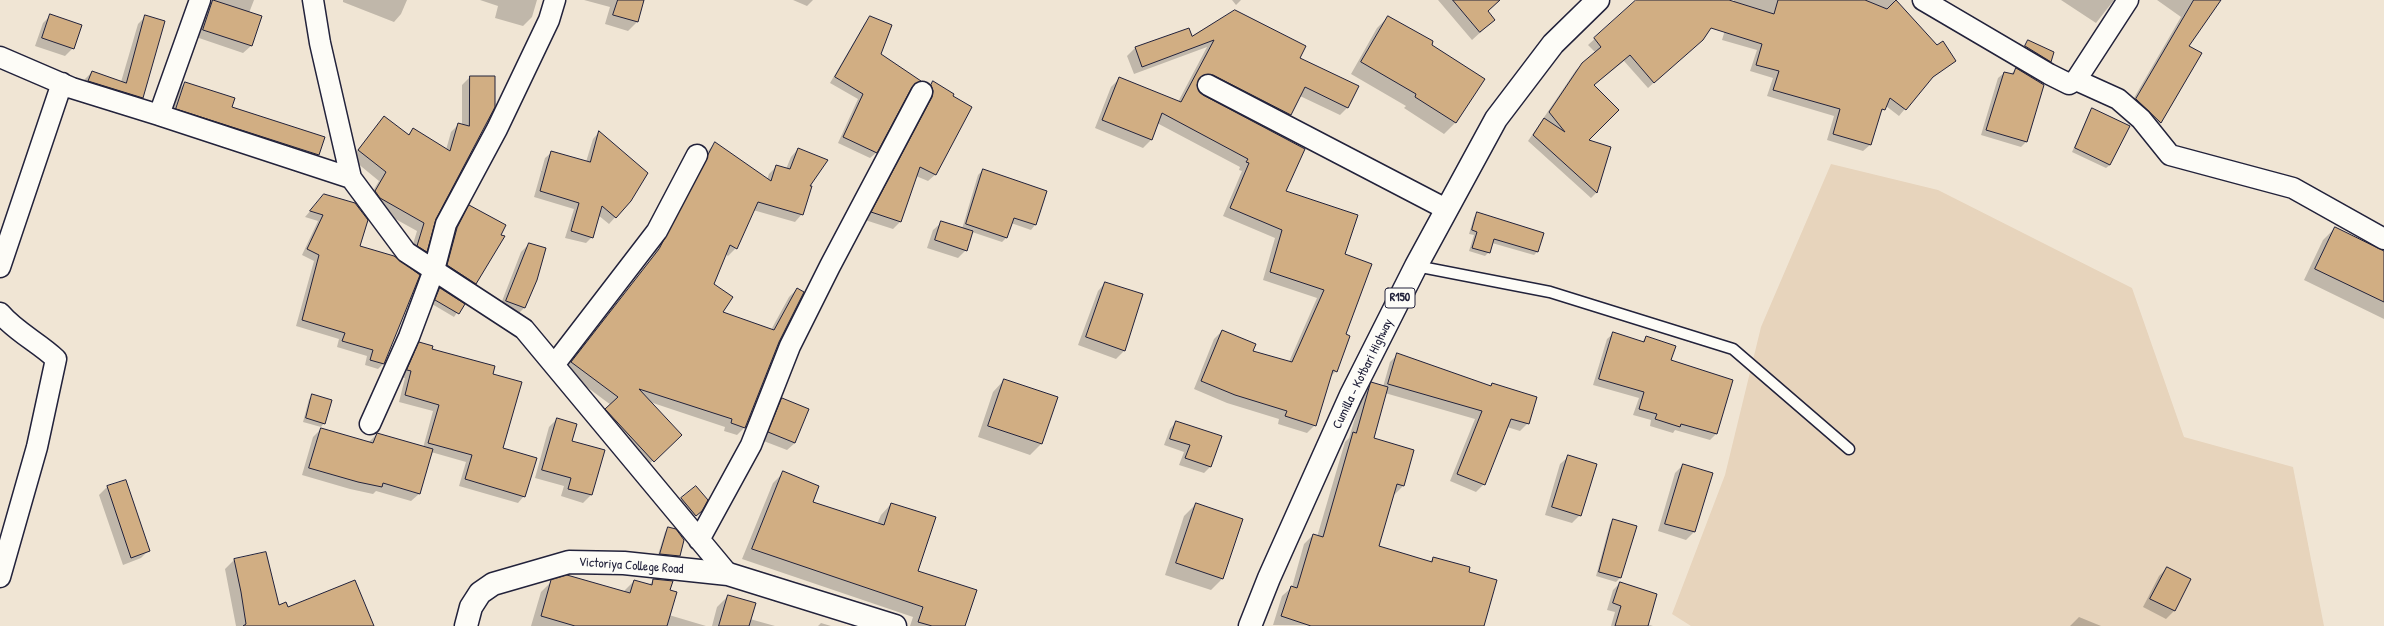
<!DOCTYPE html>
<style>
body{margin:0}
canvas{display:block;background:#f0e5d4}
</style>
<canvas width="2384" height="626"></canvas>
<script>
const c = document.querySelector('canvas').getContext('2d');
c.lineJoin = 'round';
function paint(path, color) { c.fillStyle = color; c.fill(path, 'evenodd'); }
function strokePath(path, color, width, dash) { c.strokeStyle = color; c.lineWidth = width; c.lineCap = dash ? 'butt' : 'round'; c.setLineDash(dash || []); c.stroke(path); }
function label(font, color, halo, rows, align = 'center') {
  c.font = font + ' "Patrick Hand",sans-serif'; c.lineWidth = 3; c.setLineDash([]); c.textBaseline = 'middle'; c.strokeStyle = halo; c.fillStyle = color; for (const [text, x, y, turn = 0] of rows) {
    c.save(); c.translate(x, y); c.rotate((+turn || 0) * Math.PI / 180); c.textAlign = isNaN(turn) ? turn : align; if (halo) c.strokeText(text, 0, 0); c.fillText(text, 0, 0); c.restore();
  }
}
const built = new Path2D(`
 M 1831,164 L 1938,190 L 2132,288 L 2184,437 L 2293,467 L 2324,626 L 1691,626 L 1672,614 L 1725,475 L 1761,327 Z`);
const shadow = new Path2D(`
 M 213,0 L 254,0 L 249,13 L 251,46 L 243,53 L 196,37 L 206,8 Z
 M 343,0 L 407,0 L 401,14 L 394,22 L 343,2 Z
 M 480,0 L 537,0 L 532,17 L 523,26 L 495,18 L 498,6 Z
 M 584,0 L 643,0 L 637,22 L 628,31 L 605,24 L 610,7 Z
 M 793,0 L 813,0 L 807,6 Z
 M 1232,0 L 1241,0 L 1236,5 Z
 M 1438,0 L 1500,0 L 1487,12 L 1494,20 L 1472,40 Z
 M 1637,0 L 1698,0 L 1695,46 L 1648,88 L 1624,61 L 1594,85 L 1587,141 L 1609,148 L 1596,193 L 1591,198 L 1528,141 L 1576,70 L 1596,53 L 1588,45 Z
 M 1734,0 L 1894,0 L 1937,46 L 1955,60 L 1928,81 L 1899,116 L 1886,106 L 1879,115 L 1870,145 L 1863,151 L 1827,140 L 1834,116 L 1767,96 L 1773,78 L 1750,71 L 1757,50 L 1722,40 Z
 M 2061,0 L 2114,0 L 2096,23 Z
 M 2157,0 L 2220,0 L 2188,46 L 2201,54 L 2161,123 L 2151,132 L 2127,110 L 2181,17 Z
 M 1235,11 L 1299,58 L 1348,107 L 1340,115 L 1300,96 L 1290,115 L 1282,123 L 1205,82 L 1197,83 L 1195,85 L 1202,96 L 1285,191 L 1344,255 L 1344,335 L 1336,371 L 1329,378 L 1315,425 L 1307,433 L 1278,424 L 1279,419 L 1227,403 L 1194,389 L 1214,339 L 1222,331 L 1252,352 L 1289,362 L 1317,298 L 1263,280 L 1275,238 L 1223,216 L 1242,171 L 1239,170 L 1240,167 L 1157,123 L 1151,140 L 1143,148 L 1095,128 L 1111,87 L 1119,79 L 1178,102 L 1207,47 L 1134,74 L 1127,56 L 1135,48 L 1192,37 Z
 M 50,16 L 73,48 L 65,56 L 35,46 L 43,23 Z
 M 146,16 L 142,98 L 134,105 L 81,89 L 84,80 L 92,72 L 121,82 L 138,24 Z
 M 1388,17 L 1483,80 L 1455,123 L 1444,134 L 1404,108 L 1406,106 L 1351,74 L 1377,28 Z
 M 871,18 L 880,54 L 919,81 L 909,89 L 876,153 L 870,158 L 838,143 L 858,99 L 830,83 L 865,23 Z
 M 2028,41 L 2050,61 L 2047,65 L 2022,50 Z
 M 2016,69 L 2026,142 L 2021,147 L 1981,135 L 1998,78 L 2004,73 L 2010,75 Z
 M 470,77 L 494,77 L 435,218 L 426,251 L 418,259 L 410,254 L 417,231 L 372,206 L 368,199 L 379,181 L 351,158 L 384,117 L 408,135 L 413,129 L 446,150 L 451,132 L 459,124 L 462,125 L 462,85 Z
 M 933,82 L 936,174 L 928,181 L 916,176 L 900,222 L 893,229 L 865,220 L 926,89 Z
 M 185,83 L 231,107 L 324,138 L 318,155 L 311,163 L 169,116 L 178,91 Z
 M 2092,109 L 2110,165 L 2106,168 L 2072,152 L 2089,113 Z
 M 599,132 L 631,200 L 609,224 L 598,215 L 592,237 L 586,243 L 565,238 L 574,209 L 534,197 L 545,158 L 552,152 L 586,162 L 593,139 Z
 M 715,143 L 767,180 L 769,174 L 777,166 L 786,169 L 791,157 L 798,149 L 808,187 L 802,214 L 795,222 L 753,210 L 736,248 L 728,256 L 725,254 L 713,285 L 722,312 L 771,330 L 789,297 L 797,289 L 744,428 L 737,435 L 724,431 L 725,427 L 650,402 L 680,435 L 645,468 L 598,417 L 611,405 L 564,370 L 652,258 L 708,151 Z
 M 983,170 L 1046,192 L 1035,225 L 1031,230 L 1011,223 L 1007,237 L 1002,242 L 972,232 L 966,250 L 958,258 L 927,248 L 933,230 L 941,223 L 962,229 L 978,175 Z
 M 324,195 L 384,363 L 378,369 L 365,365 L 367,356 L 337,347 L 339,339 L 296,326 L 314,261 L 302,255 L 318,221 L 305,217 Z
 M 470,206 L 476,284 L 464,295 L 436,277 L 458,218 Z
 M 1478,214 L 1537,252 L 1534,255 L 1492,243 L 1489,252 L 1485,256 L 1469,251 L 1474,235 L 1469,234 L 1474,217 Z
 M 2335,228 L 2384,252 L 2384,319 L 2304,280 L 2323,240 Z
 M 529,244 L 536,280 L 524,308 L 516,316 L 499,309 L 521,252 Z
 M 1105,283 L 1142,295 L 1124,351 L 1116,359 L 1078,345 L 1098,291 Z
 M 440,289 L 463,304 L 454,317 L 432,304 Z
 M 1614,333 L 1642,342 L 1646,337 L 1670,360 L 1732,380 L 1716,434 L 1710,440 L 1675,430 L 1673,433 L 1650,426 L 1651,420 L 1633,415 L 1639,398 L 1593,385 L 1607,339 Z
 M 420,343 L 492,374 L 501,449 L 524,496 L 518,503 L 459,486 L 466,462 L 431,452 L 419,494 L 411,501 L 376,491 L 373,494 L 350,489 L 302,475 L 313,437 L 321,429 L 369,442 L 377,434 L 423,448 L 433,411 L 399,402 L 405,378 L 401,377 L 413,350 Z
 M 1397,355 L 1490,386 L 1492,384 L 1528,423 L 1520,431 L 1507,427 L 1484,484 L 1476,492 L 1450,481 L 1475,419 L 1385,393 L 1372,439 L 1413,450 L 1403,486 L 1394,495 L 1378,547 L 1429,562 L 1434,558 L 1468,572 L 1483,626 L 1273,625 L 1282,596 L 1292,587 L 1304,544 L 1313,535 L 1317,537 L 1345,442 L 1349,438 L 1363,392 L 1372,384 L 1383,387 L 1390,362 Z
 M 1004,380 L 1042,443 L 1030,455 L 978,437 L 993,392 Z
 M 313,396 L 324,423 L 321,427 L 303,422 L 309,399 Z
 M 782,399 L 795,443 L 787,450 L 761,440 L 774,407 Z
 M 557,419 L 571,442 L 604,451 L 591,495 L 583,503 L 561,496 L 564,486 L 535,478 L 549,427 Z
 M 1176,422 L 1210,467 L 1204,473 L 1179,465 L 1184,452 L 1164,445 L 1170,429 Z
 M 1568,457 L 1580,515 L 1572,523 L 1545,515 L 1560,464 Z
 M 1683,465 L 1711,474 L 1694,532 L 1686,540 L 1658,531 L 1675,473 Z
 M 784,472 L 812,503 L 877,524 L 881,515 L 891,504 L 917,572 L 964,626 L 910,626 L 913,617 L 742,559 L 773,483 Z
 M 125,481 L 149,550 L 141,558 L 123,565 L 99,495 L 107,487 Z
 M 682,499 L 697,515 L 692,519 L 678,502 Z
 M 1196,504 L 1223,578 L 1211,590 L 1165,575 L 1184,516 Z
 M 1614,520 L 1636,527 L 1620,578 L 1616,582 L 1596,576 L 1610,524 Z
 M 668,528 L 679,556 L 675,560 L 657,558 L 665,532 Z
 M 265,553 L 278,606 L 372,626 L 236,626 L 225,569 L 234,560 Z
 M 2167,568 L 2190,580 L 2174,611 L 2166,619 L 2143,607 L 2159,576 Z
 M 654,580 L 669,591 L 669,615 L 706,626 L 531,626 L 541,592 L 552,581 L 624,591 L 634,581 L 649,585 Z
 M 1620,583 L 1647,624 L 1653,626 L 1611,626 L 1615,612 L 1607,610 L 1613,590 Z
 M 728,596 L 750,619 L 775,626 L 712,626 L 717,607 Z
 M 2079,617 L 2101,626 L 2070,626 Z
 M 821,623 L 831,626 L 818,626 Z`);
const building = new Path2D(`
 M 213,0 L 262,16 L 252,46 L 203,30 Z
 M 618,0 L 644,0 L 638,22 L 613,15 Z
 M 1453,0 L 1500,0 L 1488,11 L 1495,20 L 1480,32 Z
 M 1636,0 L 1729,0 L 1774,14 L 1778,0 L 1865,0 L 1887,9 L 1896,0 L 1937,45 L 1943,41 L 1956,61 L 1933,77 L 1906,110 L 1890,98 L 1885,110 L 1882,109 L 1871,145 L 1833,134 L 1840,109 L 1773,90 L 1779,71 L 1756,65 L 1762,44 L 1711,28 L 1703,40 L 1654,83 L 1630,55 L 1594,85 L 1619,110 L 1589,140 L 1611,147 L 1597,193 L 1533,135 L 1544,118 L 1565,132 L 1549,112 L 1582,63 L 1601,47 L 1594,38 Z
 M 2194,0 L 2221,0 L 2189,46 L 2202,53 L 2161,123 L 2136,99 Z
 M 1235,10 L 1306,46 L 1300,58 L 1359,86 L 1348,108 L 1305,87 L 1291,115 L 1213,75 L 1202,76 L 1197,85 L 1203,95 L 1305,149 L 1286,191 L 1358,215 L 1345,254 L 1372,264 L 1346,334 L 1350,336 L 1337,372 L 1333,370 L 1316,426 L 1285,416 L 1287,411 L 1235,395 L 1201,381 L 1222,330 L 1256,344 L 1253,351 L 1292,362 L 1324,290 L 1270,272 L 1282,230 L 1230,208 L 1249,163 L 1246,162 L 1248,159 L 1162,113 L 1152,140 L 1102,120 L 1119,77 L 1181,102 L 1214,40 L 1142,67 L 1135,47 L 1189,28 L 1192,36 Z
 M 50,14 L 82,25 L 74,49 L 42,38 Z
 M 145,15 L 165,21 L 143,98 L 88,81 L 92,71 L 126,83 Z
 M 870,16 L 892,25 L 881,54 L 921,81 L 912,87 L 877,153 L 843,137 L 863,94 L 835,77 Z
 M 1388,16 L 1433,41 L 1432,45 L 1485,79 L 1456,123 L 1415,97 L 1416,94 L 1361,62 Z
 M 2028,40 L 2054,52 L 2051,62 L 2025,46 Z
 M 2016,68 L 2044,85 L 2027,142 L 1986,130 L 2004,72 L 2013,74 Z
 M 470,76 L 495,76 L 495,107 L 436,219 L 427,252 L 417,246 L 424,223 L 380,198 L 375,191 L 386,172 L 358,150 L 384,116 L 409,135 L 413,128 L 450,151 L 458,123 L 469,126 Z
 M 933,81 L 954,94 L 953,96 L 972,107 L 936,175 L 920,167 L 901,222 L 871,212 L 932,97 L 933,91 L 931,85 Z
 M 185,82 L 235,98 L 232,107 L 325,137 L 319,155 L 176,109 Z
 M 2092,108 L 2130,126 L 2110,165 L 2075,148 Z
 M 599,131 L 648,173 L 631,201 L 616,218 L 602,206 L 593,238 L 571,231 L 579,203 L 540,191 L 551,151 L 590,162 Z
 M 715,142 L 771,181 L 776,165 L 790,169 L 798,148 L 828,160 L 810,186 L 812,186 L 803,215 L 758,202 L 737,249 L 730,245 L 714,284 L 733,297 L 723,312 L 774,330 L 797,288 L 804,292 L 779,342 L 745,428 L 731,423 L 732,419 L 639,389 L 682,435 L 654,462 L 605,409 L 618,397 L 571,362 L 659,249 Z
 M 983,169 L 1047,191 L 1036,225 L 1014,218 L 1007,238 L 966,224 Z
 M 324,194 L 355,203 L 368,220 L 360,246 L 394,256 L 420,275 L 384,364 L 370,360 L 373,350 L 342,341 L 345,333 L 302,320 L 319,255 L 307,249 L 323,215 L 310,211 Z
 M 469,205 L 506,225 L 501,235 L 505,236 L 476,284 L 447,265 L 457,228 Z
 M 1477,212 L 1544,233 L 1538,252 L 1494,239 L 1490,253 L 1472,248 L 1477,232 L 1472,230 Z
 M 941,221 L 973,231 L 967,251 L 935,240 Z
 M 2335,227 L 2384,251 L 2384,302 L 2315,269 Z
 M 529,243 L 546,248 L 537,280 L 525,308 L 506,301 Z
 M 1105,282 L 1143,294 L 1125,351 L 1086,337 Z
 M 440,288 L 465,304 L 459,314 L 435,300 Z
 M 1613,332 L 1644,342 L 1646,336 L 1676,346 L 1671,360 L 1733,380 L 1717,434 L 1681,424 L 1680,427 L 1655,419 L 1657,414 L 1639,409 L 1644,392 L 1599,379 Z
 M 419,342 L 433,346 L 432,349 L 495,366 L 493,374 L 522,382 L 503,448 L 537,458 L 525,497 L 465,479 L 472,455 L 428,443 L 439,405 L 405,395 L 411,371 L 407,370 Z
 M 1397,353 L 1491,386 L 1492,383 L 1537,397 L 1529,424 L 1511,419 L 1485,485 L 1457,474 L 1482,411 L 1388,384 Z
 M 1004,379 L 1058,397 L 1042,444 L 988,426 Z
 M 1371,382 L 1388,387 L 1374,438 L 1414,450 L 1404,486 L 1397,484 L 1379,546 L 1432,562 L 1433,557 L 1470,567 L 1469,572 L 1497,580 L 1484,626 L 1311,626 L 1281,616 L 1291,586 L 1297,588 L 1313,534 L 1323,537 L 1353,432 L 1356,433 Z
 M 312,394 L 332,400 L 325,424 L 306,418 Z
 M 782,398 L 809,409 L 795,443 L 768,432 Z
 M 557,418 L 577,424 L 572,441 L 605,450 L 592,495 L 568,489 L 571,478 L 542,470 Z
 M 1176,421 L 1222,436 L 1211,467 L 1185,458 L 1190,445 L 1170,439 Z
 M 321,428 L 373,443 L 377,433 L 433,449 L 420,494 L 383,483 L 382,487 L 358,482 L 309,468 Z
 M 1568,455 L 1597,464 L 1581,516 L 1552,507 Z
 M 1683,464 L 1713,473 L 1695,532 L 1665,524 Z
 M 783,471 L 819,486 L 813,502 L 884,525 L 891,503 L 936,517 L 918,571 L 977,590 L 965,626 L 932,626 L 918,622 L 923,607 L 752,549 Z
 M 126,480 L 150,551 L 131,558 L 107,486 Z
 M 696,486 L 708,500 L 702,511 L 696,516 L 681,498 Z
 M 1196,503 L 1243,519 L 1223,579 L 1176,563 Z
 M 1613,519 L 1637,526 L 1621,578 L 1599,572 Z
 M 668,527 L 676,529 L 684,540 L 680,556 L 660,554 Z
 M 266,552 L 279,605 L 286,602 L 288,607 L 355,580 L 374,626 L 243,626 L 246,624 L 241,592 L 234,559 Z
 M 2167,567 L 2191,579 L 2175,611 L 2150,599 Z
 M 567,575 L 630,593 L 634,580 L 652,585 L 653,579 L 673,581 L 670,590 L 677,592 L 667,626 L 575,626 L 541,616 L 551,580 Z
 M 1620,582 L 1657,594 L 1648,626 L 1615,626 L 1621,606 L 1613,603 Z
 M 728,595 L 756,603 L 749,626 L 719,626 Z`);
const service = new Path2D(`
 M 1416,266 L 1550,292 L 1733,349 L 1849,449`);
const minor = new Path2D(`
 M 313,0 L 320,43 L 351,178 L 406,252 L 524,329 L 728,574
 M 1923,0 L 2049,74 L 2069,84 L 2076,80 L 2128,0
 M 0,57 L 72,88 L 159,115 L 200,0
 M 2076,80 L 2118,99 L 2141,119 L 2170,155 L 2293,188 L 2384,239
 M 1208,85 L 1446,209
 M 159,115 L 351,178
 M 0,267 L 62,83
 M 0,313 C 16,332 38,342 56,359 L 37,447 L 0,577
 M 554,365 L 657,231 L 697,155
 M 370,424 L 409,337 L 434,270 L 446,224 L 497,129 L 549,20 L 555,0
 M 699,540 L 751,445 L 790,346 L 830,266 L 922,92`);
const tertiary = new Path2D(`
 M 466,626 L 471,607 L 480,593 L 493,584 L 569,562 L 624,563 L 728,574 L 895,626`);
const primary = new Path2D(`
 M 1250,626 L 1269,578 L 1351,395 L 1416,266 L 1496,119 L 1553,44 L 1598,0`);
const shields = [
 [1400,298,30]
];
const shieldNames = [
 ["R150",1400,298]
];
const streetNames = [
 ["Cumilla - Kotbari Highway",1363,374,-64],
 ["Victoriya College Road",631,566,4]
];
paint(built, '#e7d4bc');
paint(shadow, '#0003');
paint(building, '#d1ae83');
strokePath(building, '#22223b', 1);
strokePath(service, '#22223b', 13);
strokePath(minor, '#22223b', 23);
strokePath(tertiary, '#22223b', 25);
strokePath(primary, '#22223b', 25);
strokePath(service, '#fdfcf7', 10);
strokePath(minor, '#fdfcf7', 20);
strokePath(tertiary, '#fdfcf7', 22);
strokePath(primary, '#fdfcf7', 22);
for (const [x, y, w] of shields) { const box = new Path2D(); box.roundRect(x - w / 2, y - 10, w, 20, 3); c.fillStyle = '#fdfcf7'; c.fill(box); strokePath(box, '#22223b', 1); }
label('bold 12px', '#22223b', null, shieldNames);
label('13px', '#22223b', '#fdfcf7', streetNames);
</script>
